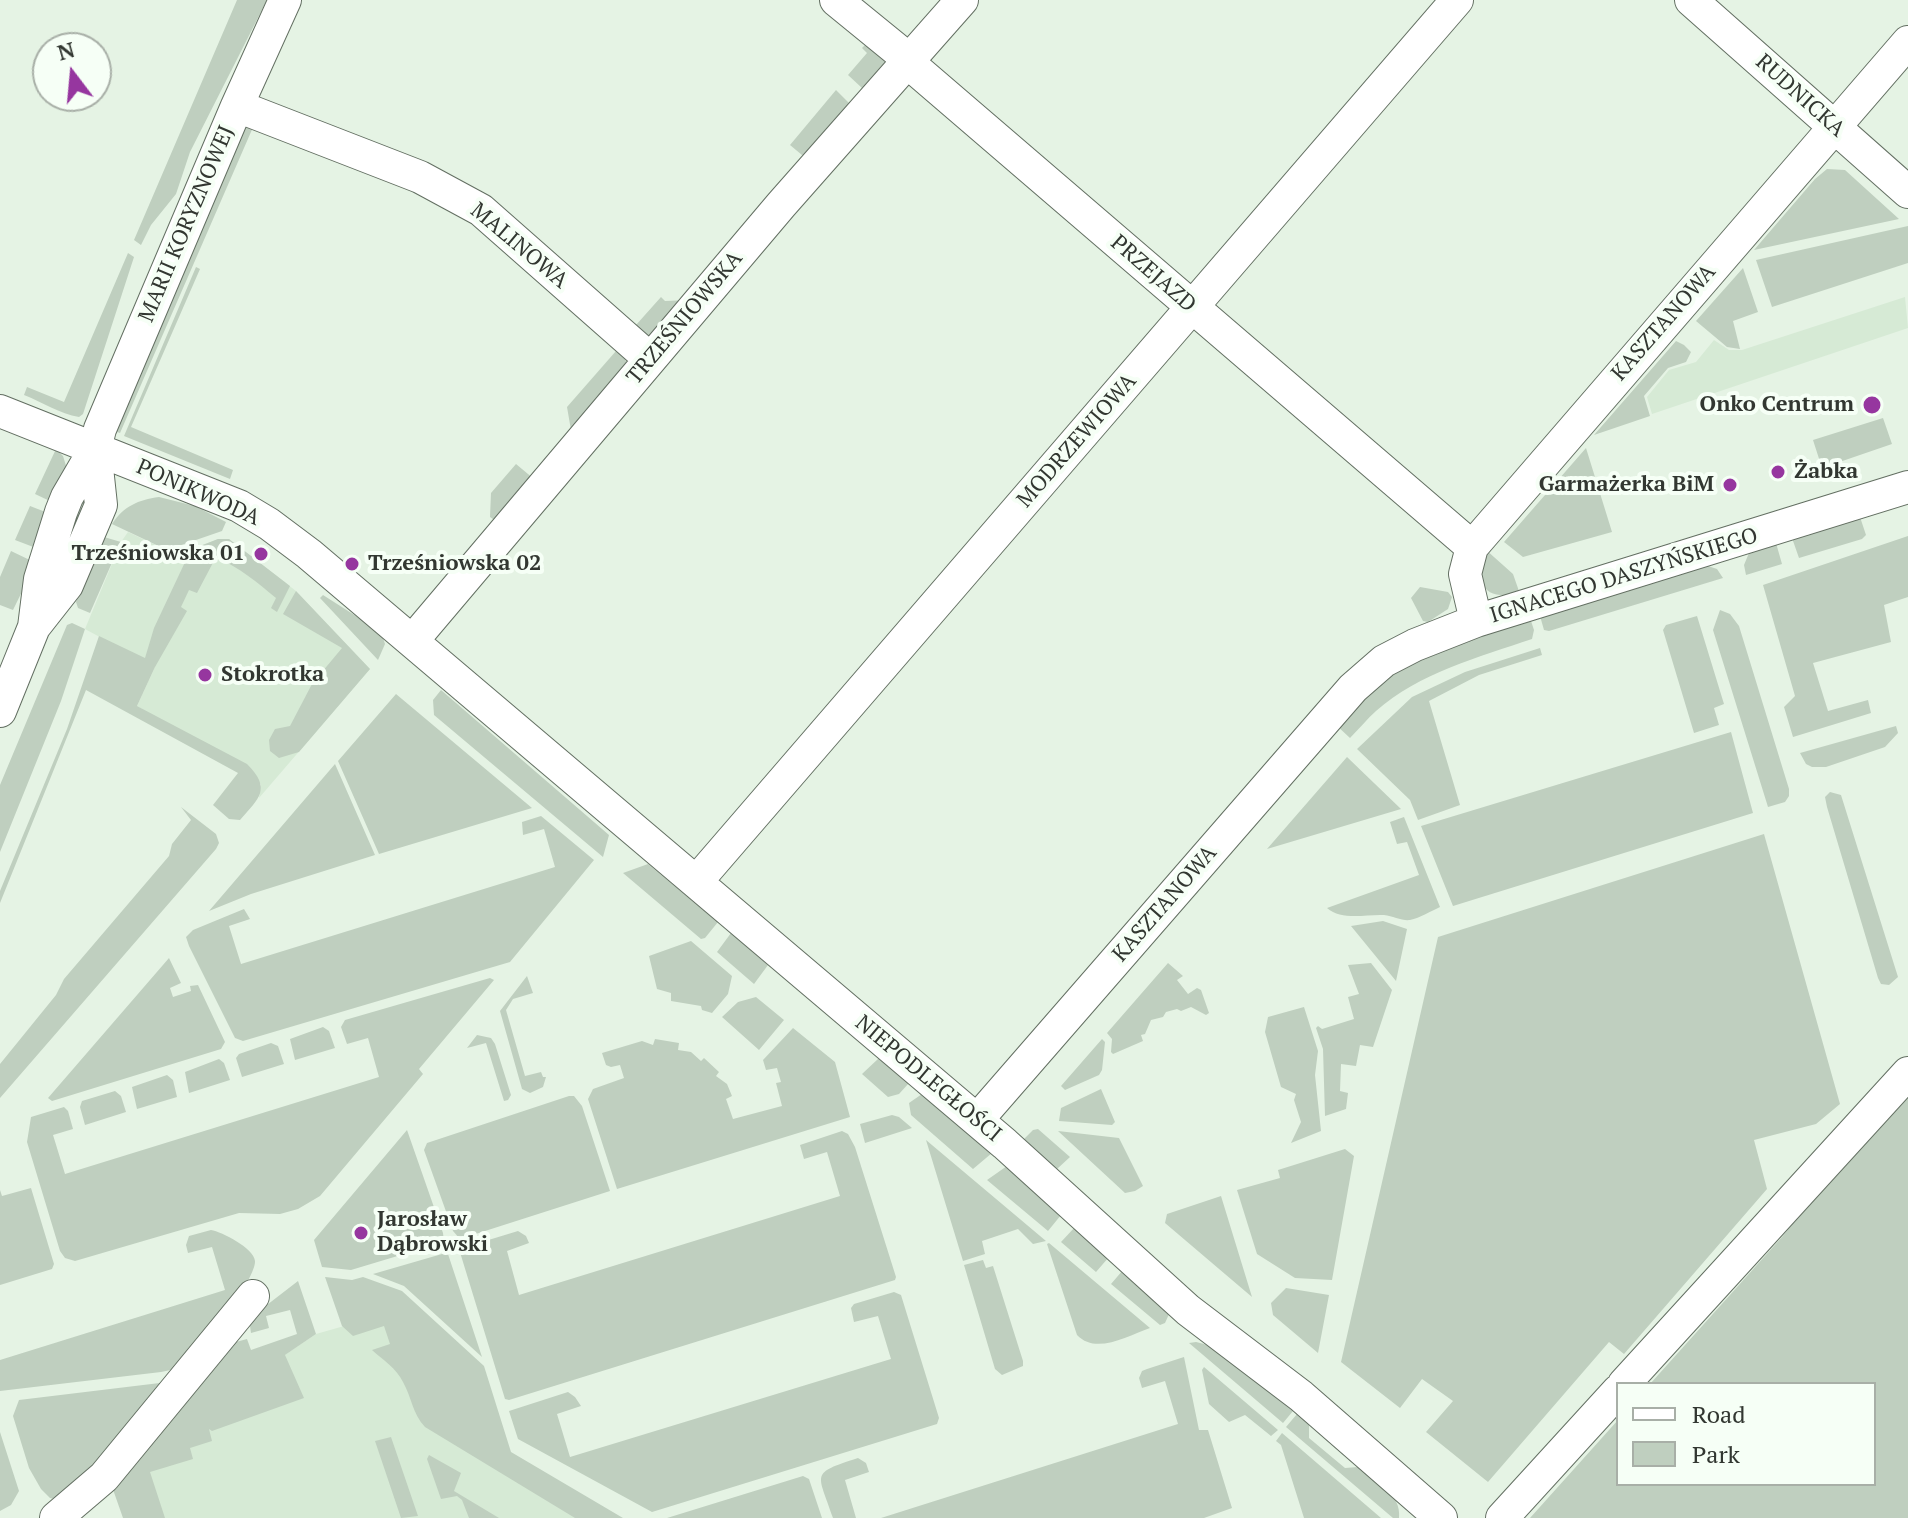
<!DOCTYPE html>
<meta charset="utf-8">
<style>
body{margin:0}
#map{position:relative;width:1908px;height:1518px;overflow:hidden;background:#e5f3e4;font-family:"PT Serif",serif}
canvas{display:block}
.legend{position:absolute;left:1616px;top:1382px;width:260px;height:104px;box-sizing:border-box;background:#f6fff6;border:2px solid #a8afa7;margin:0;padding:10px 14px;list-style:none;font-size:24px;color:#323731}
.legend li{display:flex;align-items:center;gap:16px;height:40px}
.legend b{width:40px;border:2px solid #a8afa7}
.north{position:absolute;left:32px;top:32px;width:80px;height:80px;box-sizing:border-box;background:#f6fff6;border:2px solid #a8afa7;border-radius:50%;rotate:344deg;font-size:22px;font-weight:700;line-height:32px;text-align:center;color:#323731}
.north::after{content:'';display:block;margin:auto;width:28px;height:36px;background:#96369f;clip-path:polygon(50% 0,100% 100%,50% 72%,0 100%)}
</style>
<div id="map">
<canvas width="1908" height="1518"></canvas>
<ul class="legend">
<li><b style="height:10px;background:#fff"></b>Road</li>
<li><b style="height:22px;background:#bfcfbf"></b>Park</li>
</ul>
<div class="north">N</div>
</div>
<script>
const c = document.querySelector('canvas').getContext('2d');
c.lineJoin = 'round';
function paint(path, color) { c.fillStyle = color; c.fill(path, 'evenodd'); }
function strokePath(path, color, width, dash) { c.strokeStyle = color; c.lineWidth = width; c.lineCap = dash ? 'butt' : 'round'; c.setLineDash(dash || []); c.stroke(path); }
function label(font, color, halo, rows, align = 'center') {
  c.font = font + ' "PT Serif",serif'; c.lineWidth = 8; c.setLineDash([]); c.textBaseline = 'middle'; c.strokeStyle = halo; c.fillStyle = color; for (const [text, x, y, turn = 0] of rows) {
    c.save(); c.translate(x, y); c.rotate((+turn || 0) * Math.PI / 180); c.textAlign = isNaN(turn) ? turn : align; if (halo) c.strokeText(text, 0, 0); c.fillText(text, 0, 0); c.restore();
  }
}
const built = new Path2D(`
 M 1905,297 L 1908,328 L 1652,414 L 1647,397 L 1669,370 L 1696,362 L 1714,340 L 1729,350 L 1742,350 Z
 M 128,532 L 177,555 L 218,539 L 229,539 L 296,591 L 370,669 L 259,798 L 261,784 L 137,706 L 155,667 L 85,629 L 121,542 Z
 M 390,1313 L 425,1405 L 598,1518 L 127,1518 L 168,1433 L 316,1334 Z`);
const green = new Path2D(`
 M 237,0 L 267,0 L 190,152 L 176,194 L 151,225 L 141,245 L 134,240 Z
 M 870,40 L 887,61 L 870,88 L 862,88 L 848,75 L 867,53 L 862,48 Z
 M 836,90 L 850,104 L 808,160 L 790,145 Z
 M 245,122 L 254,125 L 120,433 L 111,430 Z
 M 1827,169 L 1845,170 L 1899,219 L 1754,250 L 1815,179 Z
 M 1908,226 L 1908,263 L 1772,307 L 1756,260 Z
 M 128,253 L 134,257 L 83,414 L 79,417 C 60,414 42,402 24,395 L 27,387 L 64,402 Z
 M 196,267 L 200,269 L 131,427 L 233,470 L 230,479 L 124,436 Z
 M 1743,268 L 1758,312 L 1733,321 L 1740,349 L 1727,347 L 1696,321 Z
 M 661,297 L 665,301 L 688,300 L 652,342 L 619,310 L 636,325 Z
 M 1676,341 L 1684,345 L 1691,352 L 1686,362 L 1668,368 L 1644,396 L 1650,416 L 1594,435 Z
 M 616,351 L 625,359 L 629,369 L 572,436 L 567,407 Z
 M 1883,418 L 1892,444 L 1822,468 L 1813,440 Z
 M 1586,448 L 1612,532 L 1523,557 L 1504,542 Z
 M 56,449 L 63,456 L 67,469 L 52,502 L 35,494 Z
 M 516,464 L 534,479 L 497,522 L 490,517 L 491,493 Z
 M 159,497 L 195,506 L 226,522 L 222,531 L 167,550 L 112,524 C 124,506 138,500 159,497 Z
 M 30,506 L 48,513 L 36,548 L 15,540 Z
 M 1860,517 L 1866,535 L 1862,539 L 1799,558 L 1792,538 Z
 M 1908,536 L 1908,597 L 1884,605 L 1891,642 L 1813,663 L 1828,711 L 1868,700 L 1871,713 L 1793,737 L 1784,707 L 1795,696 L 1763,585 Z
 M 104,537 L 121,542 L 90,613 L 78,608 L 76,602 Z
 M 218,539 L 229,539 L 290,586 L 277,612 L 271,608 L 276,598 C 258,583 240,568 216,557 L 197,593 L 189,590 L 181,607 L 187,611 L 155,667 L 137,706 L 247,764 C 272,789 259,798 240,820 L 229,819 L 213,805 L 238,773 L 86,690 L 0,903 L 0,891 L 67,729 L 99,636 L 145,658 L 154,628 L 186,560 L 177,555 Z
 M 1776,543 L 1782,564 L 1746,575 L 1744,565 L 1749,553 Z
 M 1485,549 L 1513,574 L 1520,594 C 1479,600 1478,584 1485,549 Z
 M 11,551 L 36,563 L 13,610 L 0,605 L 0,577 Z
 M 1705,565 L 1717,569 L 1723,578 L 1549,631 L 1544,630 L 1540,616 Z
 M 1420,587 L 1448,592 L 1452,597 L 1448,609 L 1428,622 L 1423,621 L 1411,598 Z
 M 296,591 L 370,669 L 299,752 L 279,758 L 270,751 L 269,740 L 275,729 L 290,726 L 312,684 L 342,648 L 283,614 Z
 M 323,595 L 381,632 L 385,644 L 378,660 L 320,598 Z
 M 1720,610 L 1730,614 L 1739,626 L 1789,789 L 1789,796 L 1785,802 L 1768,807 L 1713,630 Z
 M 1697,616 L 1724,704 L 1714,708 L 1719,725 L 1694,733 L 1663,630 L 1666,625 Z
 M 1530,618 L 1534,630 L 1532,639 C 1479,657 1419,673 1376,711 C 1367,719 1359,729 1350,738 L 1335,724 C 1366,693 1400,665 1441,648 C 1470,636 1501,628 1530,618 Z
 M 72,623 L 85,629 L 61,701 L 0,852 L 0,785 L 67,625 Z
 M 1540,648 L 1542,655 L 1479,675 L 1429,701 L 1460,805 L 1418,820 L 1410,800 L 1357,749 L 1412,697 L 1465,672 Z
 M 441,690 L 609,835 L 603,857 L 434,715 L 433,700 Z
 M 396,694 L 532,808 L 379,854 L 338,761 Z
 M 1896,726 L 1898,733 L 1885,747 L 1826,767 L 1812,767 L 1806,764 L 1800,753 Z
 M 1731,732 L 1753,813 L 1453,906 L 1421,826 Z
 M 1347,757 L 1401,809 L 1267,849 Z
 M 335,764 L 375,855 L 251,894 L 209,911 Z
 M 1830,792 L 1841,795 L 1898,977 L 1889,985 L 1881,984 L 1878,978 L 1827,807 L 1825,797 Z
 M 181,807 L 216,834 L 219,843 L 216,849 L 0,1098 L 0,1064 L 56,995 L 64,979 L 169,856 L 172,844 L 191,820 Z
 M 541,816 L 594,860 L 510,962 L 243,1041 L 235,1038 L 189,946 L 186,937 L 193,930 L 244,909 L 250,919 L 229,926 L 241,964 L 555,867 L 544,829 L 523,835 L 522,822 Z
 M 1404,817 L 1440,907 C 1431,911 1420,918 1410,920 C 1402,921 1393,916 1384,915 C 1366,914 1342,921 1327,908 L 1419,875 L 1407,842 L 1397,844 L 1390,822 Z
 M 1764,834 L 1840,1104 L 1816,1124 L 1754,1140 L 1767,1189 L 1624,1354 L 1609,1342 L 1488,1482 L 1426,1432 L 1453,1401 L 1422,1379 L 1400,1408 L 1341,1362 L 1438,937 Z
 M 648,864 L 718,922 L 705,938 L 701,939 L 623,873 Z
 M 1383,921 L 1407,929 L 1396,981 L 1351,926 Z
 M 731,933 L 768,965 L 754,984 L 717,952 Z
 M 691,941 L 732,976 L 728,994 L 712,1013 L 702,1010 L 701,1006 L 671,1001 L 671,993 L 657,989 L 649,956 Z
 M 169,958 L 181,983 L 170,988 L 173,997 L 191,991 L 190,986 L 198,985 L 225,1042 L 221,1049 L 52,1101 L 48,1098 Z
 M 1168,963 L 1183,976 L 1177,980 L 1188,994 L 1197,988 L 1201,990 L 1209,1013 L 1206,1015 L 1191,1007 L 1181,1011 L 1177,1009 L 1166,1012 L 1163,1017 L 1151,1020 L 1145,1034 L 1141,1035 L 1143,1041 L 1113,1054 L 1111,1052 L 1112,1039 L 1107,1033 Z
 M 1371,963 L 1392,990 L 1373,1047 L 1360,1045 L 1356,1066 L 1341,1064 L 1340,1091 L 1348,1093 L 1346,1109 L 1325,1116 L 1323,1049 L 1316,1028 L 1318,1026 L 1322,1029 L 1354,1019 L 1348,997 L 1359,994 L 1348,965 Z
 M 527,976 L 533,993 L 513,999 L 506,1010 L 525,1076 L 541,1072 L 543,1077 L 546,1077 L 543,1087 L 530,1093 L 522,1089 L 500,1011 Z
 M 490,978 L 494,980 L 419,1069 L 423,1074 L 320,1196 L 298,1209 L 280,1214 L 239,1213 L 75,1261 L 65,1258 L 60,1251 L 27,1142 L 31,1117 L 64,1107 L 68,1111 L 73,1129 L 53,1135 L 65,1174 L 379,1077 L 368,1038 L 347,1044 L 341,1027 L 345,1020 Z
 M 756,997 L 784,1020 L 759,1050 L 722,1017 L 738,1002 Z
 M 1304,1007 L 1318,1051 L 1315,1075 L 1321,1131 L 1291,1143 L 1301,1122 L 1294,1100 L 1296,1094 L 1281,1087 L 1265,1032 L 1268,1017 Z
 M 323,1027 L 329,1031 L 335,1048 L 295,1060 L 290,1039 Z
 M 793,1028 L 835,1062 L 850,1117 L 617,1189 L 588,1099 L 593,1089 L 624,1078 L 620,1065 L 611,1067 L 606,1065 L 602,1053 L 642,1041 L 653,1045 L 655,1039 L 679,1043 L 678,1050 L 691,1052 L 701,1061 L 704,1058 L 719,1072 L 716,1076 L 727,1084 L 732,1096 L 726,1099 L 733,1119 L 782,1106 L 776,1083 L 781,1082 L 777,1068 L 766,1070 L 763,1060 Z
 M 477,1035 L 491,1038 L 495,1044 L 511,1095 L 508,1100 L 504,1101 L 486,1043 L 467,1048 Z
 M 1102,1039 L 1105,1042 L 1102,1070 L 1099,1075 L 1065,1090 L 1061,1086 Z
 M 271,1043 L 278,1046 L 284,1064 L 242,1077 L 236,1058 L 239,1054 Z
 M 879,1058 L 909,1083 L 899,1094 L 888,1097 L 862,1074 Z
 M 219,1059 L 224,1063 L 230,1080 L 189,1093 L 185,1072 Z
 M 167,1075 L 173,1080 L 177,1097 L 137,1109 L 132,1087 Z
 M 1908,1085 L 1908,1518 L 1530,1518 L 1618,1420 L 1618,1484 L 1874,1484 L 1874,1384 L 1650,1384 L 1782,1237 L 1863,1136 Z
 M 1101,1089 L 1115,1122 L 1112,1125 L 1059,1121 L 1061,1108 Z
 M 115,1091 L 121,1096 L 126,1112 L 85,1125 L 80,1107 L 82,1101 Z
 M 922,1094 L 992,1153 L 973,1169 L 911,1115 L 909,1103 Z
 M 569,1096 L 574,1096 L 582,1106 L 610,1191 L 460,1239 L 453,1231 L 424,1150 L 427,1143 Z
 M 892,1115 L 899,1117 L 912,1128 L 865,1143 L 860,1124 Z
 M 1038,1129 L 1070,1157 L 1057,1169 L 1023,1140 L 1033,1130 Z
 M 407,1130 L 443,1233 L 444,1242 L 351,1270 L 322,1267 L 314,1240 Z
 M 842,1131 L 848,1134 L 855,1147 L 896,1277 L 895,1280 L 509,1400 L 505,1399 L 459,1249 L 518,1231 L 526,1236 L 529,1243 L 507,1251 L 519,1295 L 840,1196 L 827,1152 L 804,1159 L 800,1145 Z
 M 1058,1131 L 1119,1138 L 1143,1186 L 1135,1191 L 1125,1193 Z
 M 926,1140 L 1046,1241 L 1033,1244 L 1018,1229 L 982,1241 L 985,1254 L 963,1261 Z
 M 1345,1149 L 1354,1156 L 1332,1280 L 1295,1278 L 1257,1254 L 1237,1190 L 1280,1178 L 1278,1170 Z
 M 1007,1166 L 1061,1215 L 1048,1231 L 987,1180 Z
 M 31,1188 L 54,1264 L 52,1269 L 0,1285 L 0,1190 L 2,1196 Z
 M 1221,1196 L 1252,1297 L 1165,1223 L 1167,1214 Z
 M 1075,1227 L 1109,1257 L 1096,1272 L 1061,1242 Z
 M 211,1230 C 222,1232 254,1248 255,1261 C 256,1278 208,1341 194,1355 C 185,1365 174,1370 161,1372 L 0,1391 L 0,1360 L 225,1290 L 212,1247 L 188,1253 L 186,1245 L 189,1236 Z
 M 1049,1243 L 1150,1328 C 1127,1336 1096,1355 1077,1335 L 1047,1244 Z
 M 442,1254 L 448,1254 L 482,1357 L 404,1286 L 373,1274 Z
 M 983,1260 L 986,1268 L 993,1266 L 1023,1361 L 1023,1366 L 1002,1375 L 995,1369 L 964,1265 Z
 M 1123,1270 L 1170,1312 L 1165,1323 L 1160,1325 L 1111,1284 Z
 M 325,1277 L 352,1280 L 363,1277 L 402,1291 L 484,1366 L 511,1452 L 623,1518 L 575,1518 L 425,1427 C 412,1413 412,1398 403,1382 C 396,1368 383,1360 372,1350 L 390,1344 L 384,1326 L 353,1336 L 342,1326 Z
 M 298,1281 L 316,1334 L 285,1355 L 304,1398 L 212,1431 L 209,1429 L 212,1441 L 190,1448 L 193,1459 L 150,1472 L 165,1518 L 123,1518 L 110,1481 L 236,1342 L 247,1339 L 251,1350 L 297,1334 L 290,1310 L 266,1316 L 269,1328 L 251,1333 L 250,1326 L 263,1308 Z
 M 1286,1288 L 1329,1295 L 1318,1353 L 1273,1315 L 1271,1303 Z
 M 894,1292 L 901,1295 L 939,1418 L 937,1424 L 652,1512 L 518,1439 L 509,1411 L 568,1392 L 575,1397 L 581,1406 L 557,1414 L 570,1457 L 891,1359 L 878,1316 L 854,1322 L 851,1308 L 854,1304 Z
 M 1196,1342 C 1234,1350 1264,1386 1293,1411 L 1283,1423 L 1189,1343 Z
 M 1184,1357 L 1199,1430 L 1208,1430 L 1232,1508 L 1204,1518 L 881,1518 L 1178,1424 L 1165,1381 L 1142,1388 L 1139,1378 L 1142,1371 L 1147,1369 Z
 M 1204,1367 L 1278,1430 L 1271,1436 L 1245,1415 L 1229,1422 L 1209,1404 L 1202,1370 Z
 M 168,1382 L 62,1501 L 50,1498 L 41,1489 L 29,1468 L 13,1416 L 19,1400 Z
 M 1297,1414 L 1309,1424 L 1309,1438 L 1345,1468 L 1358,1467 C 1375,1480 1402,1494 1399,1518 L 1393,1518 L 1286,1427 Z
 M 0,1432 L 19,1491 L 11,1505 L 0,1511 Z
 M 1282,1433 L 1381,1518 L 1304,1518 L 1281,1445 L 1276,1441 Z
 M 391,1437 L 418,1516 L 401,1518 L 375,1441 Z
 M 429,1455 L 461,1473 L 454,1491 L 499,1518 L 469,1518 L 462,1500 L 457,1496 L 441,1499 L 427,1459 Z
 M 858,1458 L 866,1463 L 869,1472 L 845,1480 L 856,1518 L 833,1518 C 818,1472 809,1474 858,1458 Z
 M 803,1476 L 809,1479 L 822,1518 L 667,1518 Z`);
const minor = new Path2D(`
 M 836,0 L 896,49 L 919,72 L 1472,547
 M 1691,0 L 1908,192
 M 237,106 L 420,177 L 481,210 L 650,359
 M 0,411 L 239,506 L 269,524 L 309,554 L 1005,1144 L 1188,1310 L 1301,1396 L 1441,1518
 M 1476,621 L 1465,574 L 1472,547 L 1908,42
 M 34,627 L 67,585 L 101,505 L 95,449
 M 413,640 L 781,205 L 962,0
 M 0,711 L 34,627 L 40,579 L 61,512 L 67,497 L 95,449 L 100,429 L 237,106 L 285,0
 M 696,882 L 1457,0
 M 977,1120 L 1353,688 L 1384,661 L 1415,645 L 1476,621 L 1908,487
 M 1624,1384 L 1908,1073
 M 56,1518 L 104,1477 L 253,1296
 M 1502,1518 L 1618,1391`);
const markers = [
 [1872,405,10,"#96369f"],
 [1778,472,8,"#96369f"],
 [1730,485,8,"#96369f"],
 [261,554,8,"#96369f"],
 [352,564,8,"#96369f"],
 [205,675,8,"#96369f"],
 [361,1233,8,"#96369f"]
];
const streetNames = [
 ["RUDNICKA",1800,96,42],
 ["MARII KORYZNOWEJ",187,224,-67],
 ["MALINOWA",519,246,40],
 ["PRZEJAZD",1153,274,41],
 ["TRZEŚNIOWSKA",685,318,-50],
 ["KASZTANOWA",1664,323,-49],
 ["MODRZEWIOWA",1077,441,-49],
 ["PONIKWODA",198,493,24],
 ["IGNACEGO DASZYŃSKIEGO",1624,576,-17],
 ["KASZTANOWA",1165,904,-49],
 ["NIEPODLEGŁOŚCI",928,1079,40]
];
const poiNames = [
 ["Onko Centrum",1854,405,"right"],
 ["Żabka",1794,472],
 ["Garmażerka BiM",1714,485,"right"],
 ["Trześniowska 01",245,554,"right"],
 ["Trześniowska 02",368,564],
 ["Stokrotka",221,675],
 ["Jarosław",377,1220],
 ["Dąbrowski",377,1245]
];
paint(built, '#d6ead5');
paint(green, '#bfcfbf');
strokePath(minor, '#636f62', 34);
strokePath(minor, '#fff', 32);
for (const [x, y, r, color] of markers) { const dot = new Path2D(); dot.arc(x, y, r, 0, 2 * Math.PI); c.fillStyle = color; c.fill(dot); strokePath(dot, '#f6fff6', 3); }
label('22px', '#323731', '#f6fff6', streetNames);
label('bold 22px', '#323731', '#f6fff6', poiNames, 'left');
</script>
